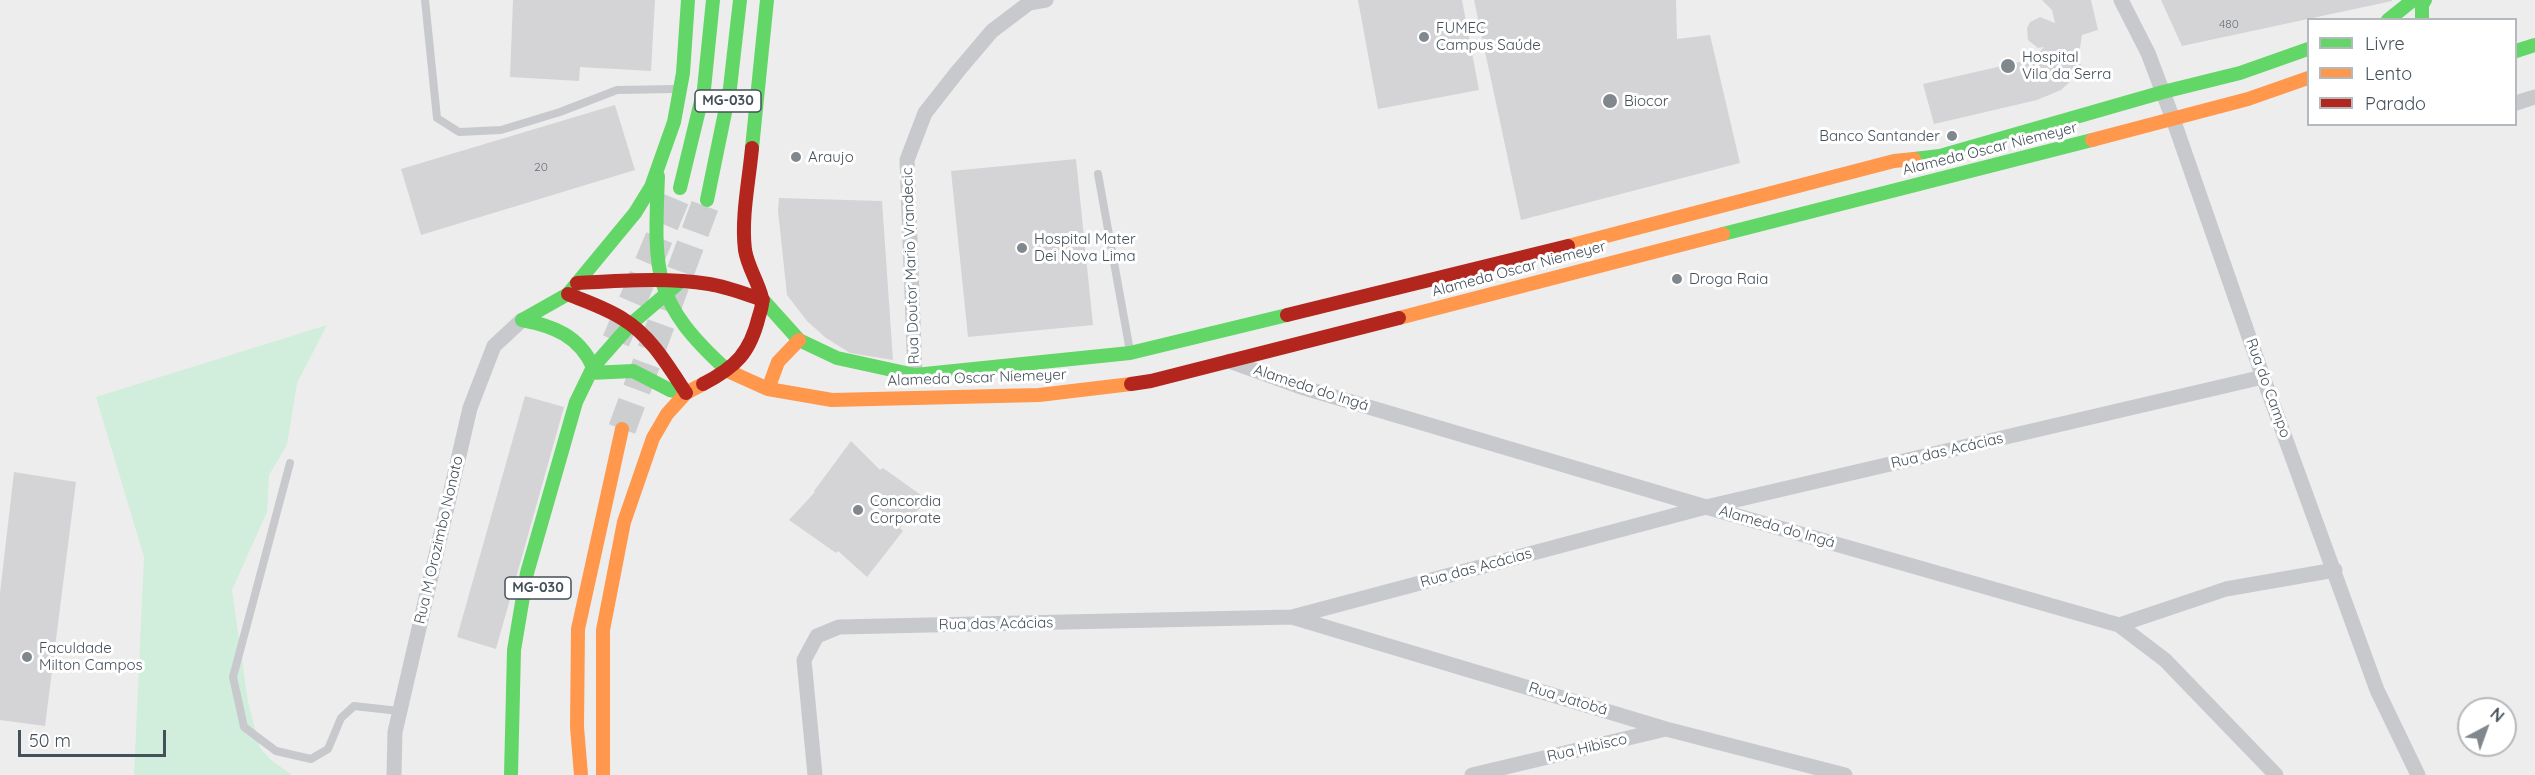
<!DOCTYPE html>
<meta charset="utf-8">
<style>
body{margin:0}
#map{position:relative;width:2535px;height:775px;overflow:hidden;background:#eeeded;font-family:Quicksand,sans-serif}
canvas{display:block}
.legend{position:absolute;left:2307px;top:18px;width:210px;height:108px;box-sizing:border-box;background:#fff;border:2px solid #b4b9bd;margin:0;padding:8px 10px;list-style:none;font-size:18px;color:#44505a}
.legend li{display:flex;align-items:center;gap:12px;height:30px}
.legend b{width:30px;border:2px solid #b4b9bd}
.north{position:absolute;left:2457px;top:697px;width:60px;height:60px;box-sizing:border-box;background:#fff;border:2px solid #b4b9bd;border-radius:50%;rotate:41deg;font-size:16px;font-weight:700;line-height:24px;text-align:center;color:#44505a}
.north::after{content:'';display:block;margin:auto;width:21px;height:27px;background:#80878d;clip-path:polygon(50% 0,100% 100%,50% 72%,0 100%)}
.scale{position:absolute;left:18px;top:730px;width:148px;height:27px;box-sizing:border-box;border:3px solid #44505a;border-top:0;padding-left:8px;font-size:18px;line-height:21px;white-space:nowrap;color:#44505a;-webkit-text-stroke:4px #fff;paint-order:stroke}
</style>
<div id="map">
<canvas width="2535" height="775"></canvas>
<ul class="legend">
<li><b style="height:8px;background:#63d668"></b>Livre</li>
<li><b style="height:8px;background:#ff974d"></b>Lento</li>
<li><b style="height:8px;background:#b3261e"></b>Parado</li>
</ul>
<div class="north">N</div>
<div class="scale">50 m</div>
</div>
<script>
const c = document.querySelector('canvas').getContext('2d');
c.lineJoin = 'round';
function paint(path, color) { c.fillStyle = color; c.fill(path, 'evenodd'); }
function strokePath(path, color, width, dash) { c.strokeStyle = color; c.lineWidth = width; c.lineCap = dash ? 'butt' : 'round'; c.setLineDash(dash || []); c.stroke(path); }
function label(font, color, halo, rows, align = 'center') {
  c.font = font + ' Quicksand,sans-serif'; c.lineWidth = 6; c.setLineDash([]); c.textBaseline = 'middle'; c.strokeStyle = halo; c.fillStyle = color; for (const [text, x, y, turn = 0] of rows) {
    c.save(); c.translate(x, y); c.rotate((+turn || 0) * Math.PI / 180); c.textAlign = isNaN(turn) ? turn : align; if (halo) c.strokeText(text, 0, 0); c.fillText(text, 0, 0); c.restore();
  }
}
const green = new Path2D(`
 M 327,325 L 297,383 L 287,445 L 269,475 L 267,512 L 232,590 L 248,702 L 260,748 L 271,760 L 292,775 L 134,775 L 144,557 L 96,397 Z`);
const building = new Path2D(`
 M 513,0 L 655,0 L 651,71 L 580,67 L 579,81 L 510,77 Z
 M 1358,0 L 1462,0 L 1479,90 L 1378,109 Z
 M 1474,0 L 1676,0 L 1677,39 L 1710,35 L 1740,163 L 1521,220 Z
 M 2042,0 L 2091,0 L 2098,30 L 2082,35 L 2080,48 L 2073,58 L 2084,67 L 2074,78 L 2061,90 L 2037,100 L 1934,124 L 1923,84 L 2028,60 L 2036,56 L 2044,47 L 2038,48 L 2028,40 L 2027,28 L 2030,22 L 2040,17 L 2055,23 L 2052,10 Z
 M 2161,0 L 2392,0 L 2392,1 L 2182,46 Z
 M 615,105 L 635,170 L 421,235 L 401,169 Z
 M 1076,159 L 1093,325 L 968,337 L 951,171 Z
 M 779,198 L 882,201 L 893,360 L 850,353 L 826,338 L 807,321 L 787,295 L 778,211 Z
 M 525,396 L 564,407 L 496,649 L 457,637 Z
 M 851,441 L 880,470 L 883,468 L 928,500 L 900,528 L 903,531 L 867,577 L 838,551 L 836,553 L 789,520 L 815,492 L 814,491 Z
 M 14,472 L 76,482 L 45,726 L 0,720 L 0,593 Z`);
const highwayTunnel = new Path2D(`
 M 616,341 L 680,188
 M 622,429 L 707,200`);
const lane = new Path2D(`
 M 425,0 L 437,118 L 459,132 L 501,130 L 560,112 L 617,90 L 675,89
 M 1098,174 L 1130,351
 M 290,463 L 233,677 L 244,727 L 276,751 L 311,759 L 328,749 L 341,718 L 354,706 L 399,711`);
const street = new Path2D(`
 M 2121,0 L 2148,53 L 2173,119 L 2263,377 L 2377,690 L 2418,775
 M 2516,103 L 2535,97
 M 1229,361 L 1301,387 L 1706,507 L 2119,625 L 2165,660 L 2276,775
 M 915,375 L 907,160 L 925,113 L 958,71 L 992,31 L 1029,3 L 1046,0
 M 1292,617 L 1666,729 L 1845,775
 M 2119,625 L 2226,589 L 2335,570
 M 394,775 L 395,732 L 470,408 L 494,346 L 522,320
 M 815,775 L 804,660 L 817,636 L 839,627 L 1292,617 L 1706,507 L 2263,377
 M 1472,775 L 1666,729`);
const fast = new Path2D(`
 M 2388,20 L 2413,0
 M 2422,20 L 2422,5 L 2425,0
 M 2516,51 L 2535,45
 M 752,148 L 767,0
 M 1914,159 L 1940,156 L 2163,92 L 2240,73 L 2308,49
 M 658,176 C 654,274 652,302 728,371
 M 680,188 L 704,89 L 713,0
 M 707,200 L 730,88 L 740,0
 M 1723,234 L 2092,140
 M 763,300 L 799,340 L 837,358 L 915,375 L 1130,353 L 1287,315
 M 522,320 L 568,294 L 635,213 L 651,187 L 674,122 L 683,73 L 688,0
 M 522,320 C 554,326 579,336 593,367
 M 590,373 L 633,371 L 670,390 L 686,393
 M 511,775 L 514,650 L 527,573 L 576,402 L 593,367 L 631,324 L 680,282`);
const slow = new Path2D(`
 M 2092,140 L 2248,99 L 2308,78
 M 1568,246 L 1894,161 L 1914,159
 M 1399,318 L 1723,234
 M 728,371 L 768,389 L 832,400 L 1039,395 L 1131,384
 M 768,389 L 778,362 L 799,340
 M 581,775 L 577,727 L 578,629 L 622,429
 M 603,775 L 603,630 L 624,522 L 653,438 L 667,414 L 686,393 L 703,384`);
const jam = new Path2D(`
 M 577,283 C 621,281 665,277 709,284 C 728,287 745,294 763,300
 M 568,294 C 587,302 606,308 623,319 C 651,336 668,366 686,393
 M 1287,315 L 1568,246
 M 703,384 C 736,367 750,353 759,316 C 761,310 763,303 762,298 C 758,281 748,268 745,250 C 741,217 749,181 752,148
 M 1131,384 L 1151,381 L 1399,318`);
const markers = [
 [1424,37,6,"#80878d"],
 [2008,66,8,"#80878d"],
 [1610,101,8,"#80878d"],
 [1952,136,6,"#80878d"],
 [796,157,6,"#80878d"],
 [1022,248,6,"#80878d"],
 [1677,279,6,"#80878d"],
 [858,510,6,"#80878d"],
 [27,657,6,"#80878d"]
];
const numberNames = [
 ["480",2229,24],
 ["20",541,167]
];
const shields = [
 [728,101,66],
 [538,588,66]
];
const shieldNames = [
 ["MG-030",728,101],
 ["MG-030",538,588]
];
const poiNames = [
 ["FUMEC",1436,28],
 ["Campus Saúde",1436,45],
 ["Hospital",2022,57],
 ["Vila da Serra",2022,74],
 ["Biocor",1624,101],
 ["Banco Santander",1940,136,"right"],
 ["Araujo",808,157],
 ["Hospital Mater",1034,239],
 ["Dei Nova Lima",1034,256],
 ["Droga Raia",1689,279],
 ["Concordia",870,501],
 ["Corporate",870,518],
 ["Faculdade",39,648],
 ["Milton Campos",39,665]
];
const streetNames = [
 ["Alameda Oscar Niemeyer",1990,149,-14],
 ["Rua Doutor Mario Vrandecic",911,266,-92],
 ["Alameda Oscar Niemeyer",1519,269,-15],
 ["Alameda Oscar Niemeyer",977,378,-2],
 ["Alameda do Ingá",1311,388,18],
 ["Rua do Campo",2268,388,70],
 ["Rua das Acácias",1947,451,-13],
 ["Alameda do Ingá",1777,527,16],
 ["Rua M Orozimbo Nonato",439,540,-77],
 ["Rua das Acácias",1476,568,-15],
 ["Rua das Acácias",996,624,-1],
 ["Rua Jatobá",1568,699,17],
 ["Rua Hibisco",1587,748,-13]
];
paint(green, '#d0eedb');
paint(building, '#d4d4d6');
strokePath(highwayTunnel, '#ccced0', 28, [28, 14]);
strokePath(lane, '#c7c9cc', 8);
strokePath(street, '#c7c9cc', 15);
strokePath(fast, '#63d668', 14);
strokePath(slow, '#ff974d', 14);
strokePath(jam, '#b3261e', 14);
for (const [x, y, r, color] of markers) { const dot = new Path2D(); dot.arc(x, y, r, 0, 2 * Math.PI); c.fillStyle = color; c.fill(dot); strokePath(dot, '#fff', 2); }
label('12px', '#6a727a', null, numberNames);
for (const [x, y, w] of shields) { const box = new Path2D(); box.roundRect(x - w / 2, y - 11, w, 22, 4.5); c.fillStyle = '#fff'; c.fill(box); strokePath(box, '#44505a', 1.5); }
label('bold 14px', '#44505a', null, shieldNames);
label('15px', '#44505a', '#fff', poiNames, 'left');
label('15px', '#44505a', '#fff', streetNames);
</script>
